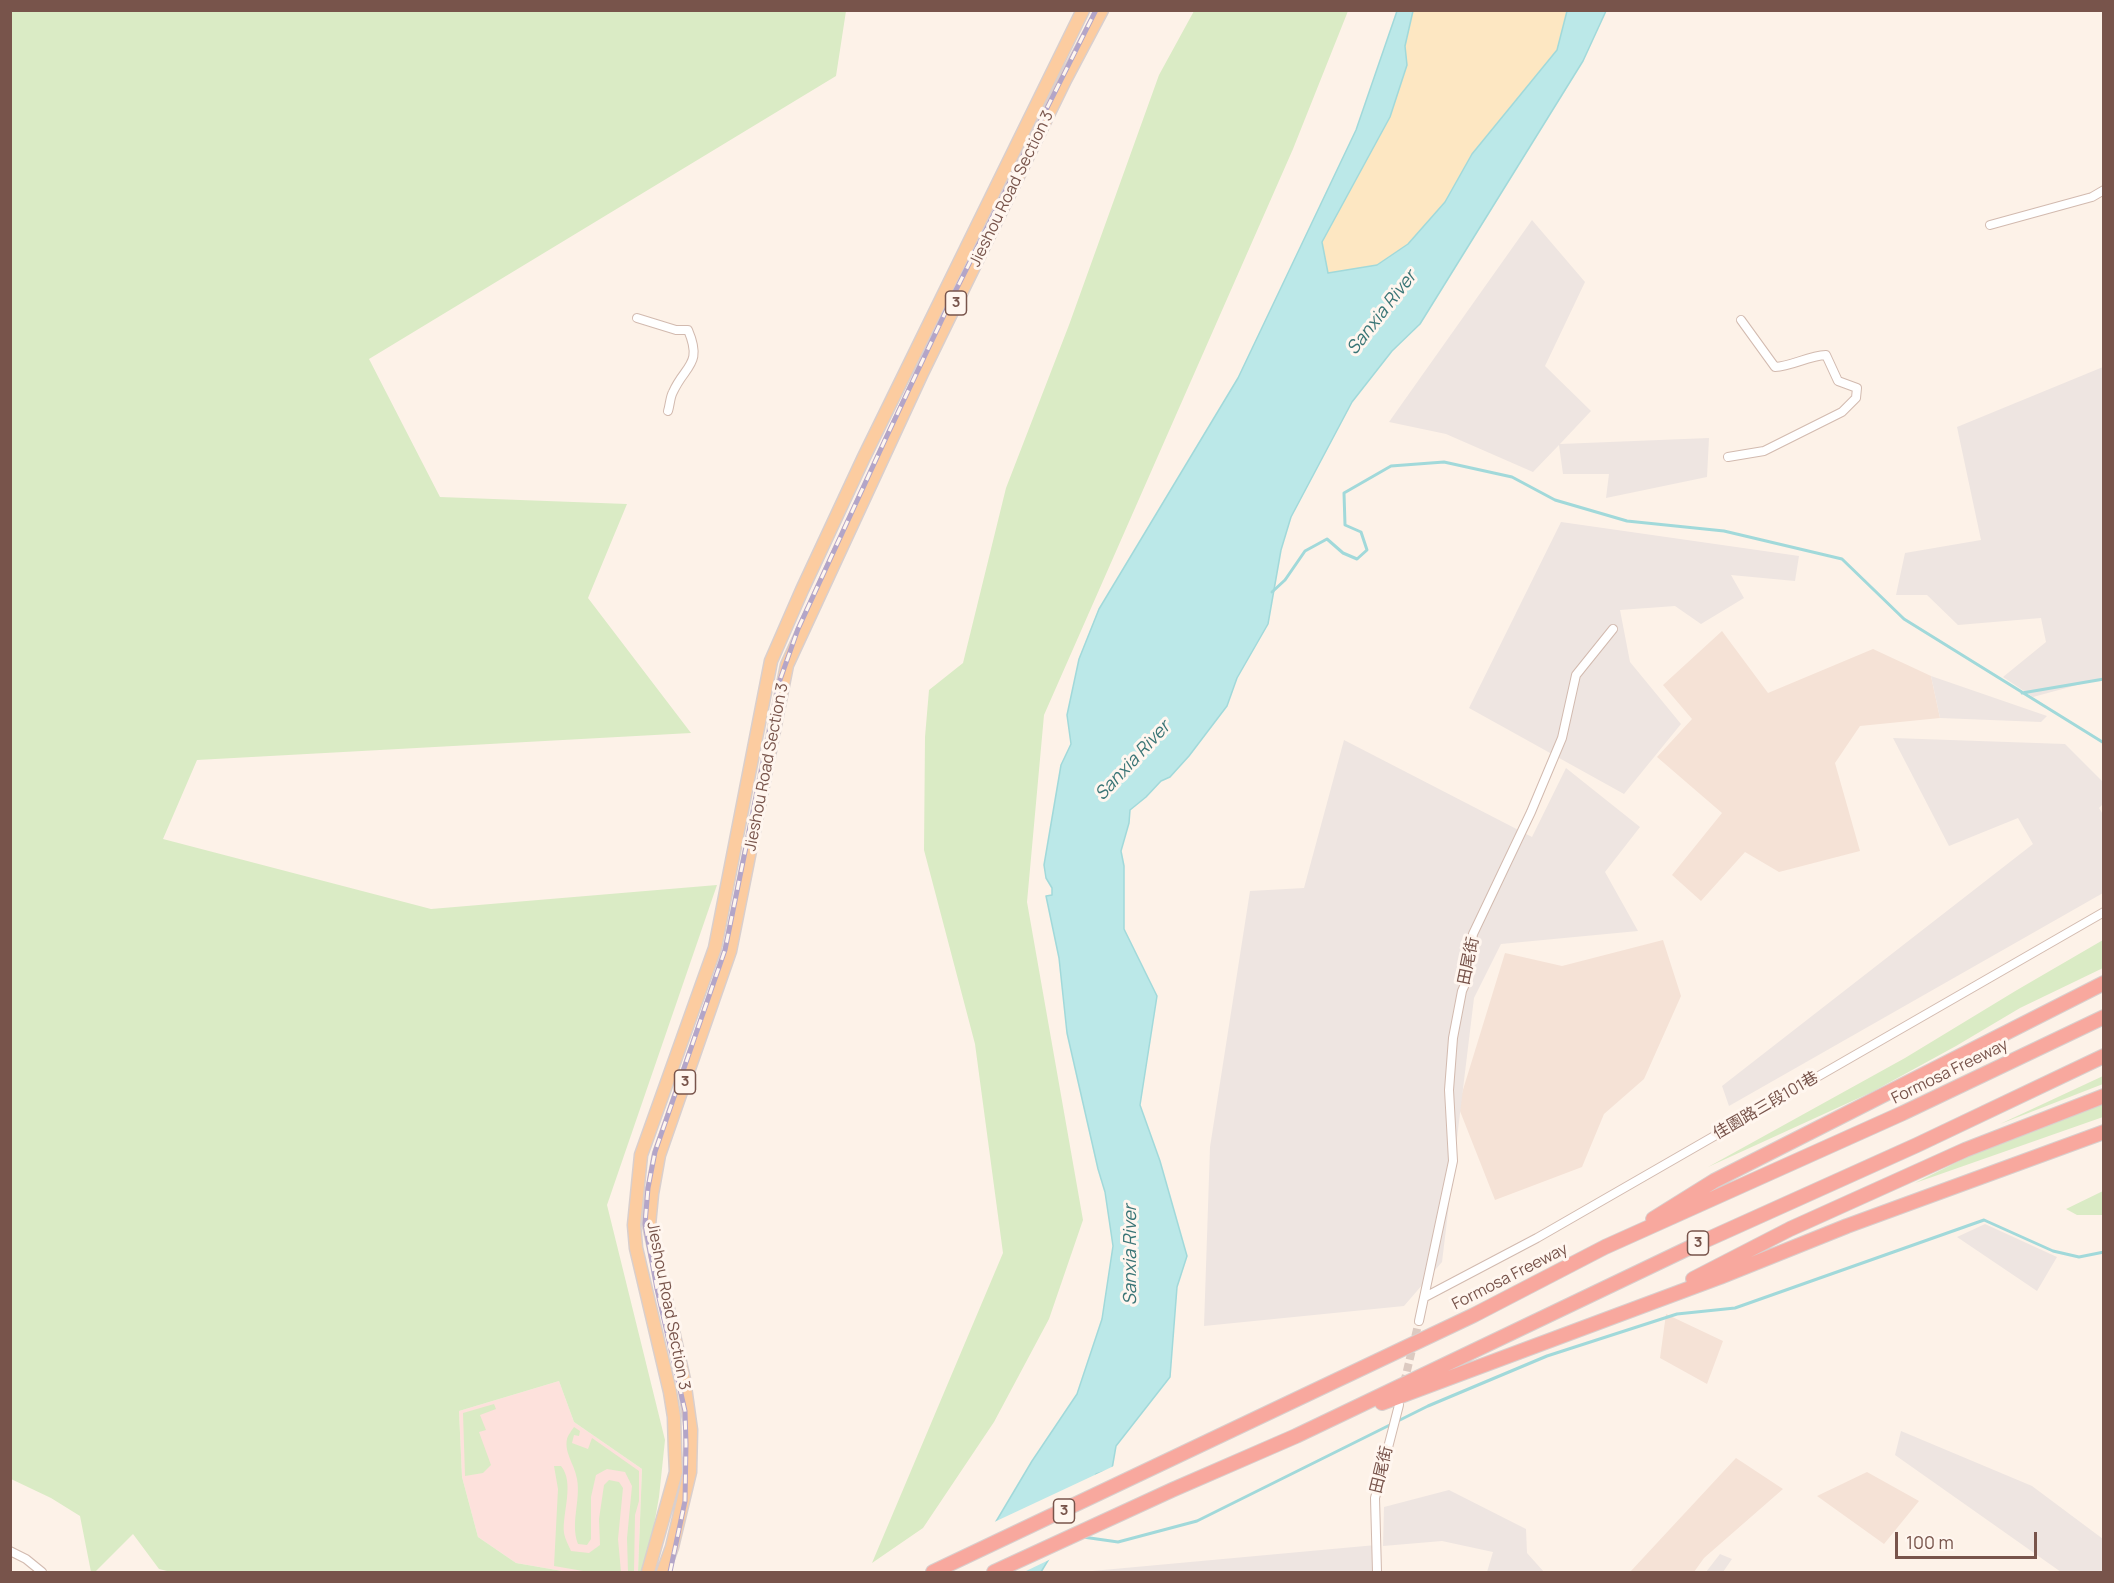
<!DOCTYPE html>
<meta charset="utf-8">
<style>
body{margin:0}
#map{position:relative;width:2114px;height:1583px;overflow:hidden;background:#fdf2e8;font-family:Manrope,sans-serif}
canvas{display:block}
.frame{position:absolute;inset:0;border:12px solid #78544b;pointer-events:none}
.scale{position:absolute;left:1895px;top:1532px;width:142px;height:27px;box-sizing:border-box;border:3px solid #78544b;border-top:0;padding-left:8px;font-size:18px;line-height:21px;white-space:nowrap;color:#78544b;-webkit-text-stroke:4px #fff6ef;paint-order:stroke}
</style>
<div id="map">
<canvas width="2114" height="1583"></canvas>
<div class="frame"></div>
<div class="scale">100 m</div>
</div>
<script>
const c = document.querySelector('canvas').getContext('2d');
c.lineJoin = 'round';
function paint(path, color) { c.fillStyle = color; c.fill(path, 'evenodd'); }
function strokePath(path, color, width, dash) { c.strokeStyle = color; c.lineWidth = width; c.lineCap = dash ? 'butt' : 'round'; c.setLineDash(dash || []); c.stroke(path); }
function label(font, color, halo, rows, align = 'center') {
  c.font = font + ' Manrope,"Noto Sans TC",sans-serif'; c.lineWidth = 6; c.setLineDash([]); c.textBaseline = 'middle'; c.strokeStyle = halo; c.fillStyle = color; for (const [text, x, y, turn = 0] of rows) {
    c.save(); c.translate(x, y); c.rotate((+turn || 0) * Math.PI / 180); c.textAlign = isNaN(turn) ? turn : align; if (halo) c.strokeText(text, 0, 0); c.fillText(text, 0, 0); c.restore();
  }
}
const residential = new Path2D(`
 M 1722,631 L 1768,693 L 1873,649 L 1931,676 L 1940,718 L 1860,726 L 1835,763 L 1860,851 L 1779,872 L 1745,852 L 1701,901 L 1672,875 L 1722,813 L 1657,757 L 1692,719 L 1663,685 Z
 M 1663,940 L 1681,996 L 1644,1079 L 1604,1114 L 1582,1167 L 1495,1200 L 1458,1106 L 1505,953 L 1562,966 Z
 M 1666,1314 L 1723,1341 L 1707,1384 L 1660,1358 Z
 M 1736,1458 L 1783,1489 L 1704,1558 L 1694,1572 L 1630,1572 Z
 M 1867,1472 L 1919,1501 L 1884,1544 L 1817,1496 Z`);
const commercial = new Path2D(`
 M 559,1381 L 574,1422 L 642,1469 L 638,1572 L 568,1572 L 516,1563 L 478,1537 L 462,1477 L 459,1411 Z`);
const industrial = new Path2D(`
 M 1532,220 L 1585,282 L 1545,366 L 1591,411 L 1560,444 L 1709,438 L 1707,477 L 1606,498 L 1609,474 L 1563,474 L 1559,445 L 1533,472 L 1446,434 L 1389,422 Z
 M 2103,367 L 2103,678 L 2033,697 L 2003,677 L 2046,642 L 2041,618 L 1958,625 L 1927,595 L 1896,595 L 1905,553 L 1981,540 L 1957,427 Z
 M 1561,522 L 1799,556 L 1795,581 L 1731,575 L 1744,598 L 1701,624 L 1675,606 L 1620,610 L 1630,662 L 1681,724 L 1624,794 L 1469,708 Z
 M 1931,676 L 2047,716 L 2041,722 L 1940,718 Z
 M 1893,738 L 2065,744 L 2103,782 L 2103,804 L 2099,808 L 2104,816 L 2103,893 L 1729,1106 L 1722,1086 L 2033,844 L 2018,818 L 1949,846 Z
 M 1344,740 L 1532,837 L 1566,768 L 1640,827 L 1605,872 L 1638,931 L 1501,944 L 1474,998 L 1442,1262 L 1404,1306 L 1204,1326 L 1210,1147 L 1250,891 L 1304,888 Z
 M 1985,1224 L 2057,1257 L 2037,1291 L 1957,1237 Z
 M 1901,1431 L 2032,1486 L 2103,1539 L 2103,1572 L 2061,1572 L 1895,1455 Z
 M 1449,1490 L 1526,1529 L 1527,1553 L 1544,1572 L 1487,1572 L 1493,1552 L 1442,1541 L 1383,1546 L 1384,1507 Z
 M 1376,1545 L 1373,1572 L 1081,1572 Z
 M 1720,1554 L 1732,1559 L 1723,1572 L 1706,1572 Z`);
const green = new Path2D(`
 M 10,11 L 846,11 L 836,76 L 369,359 L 440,497 L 627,504 L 588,598 L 691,733 L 197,760 L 163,839 L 431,909 L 717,885 L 607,1205 L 665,1440 L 659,1497 L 648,1559 L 644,1572 L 638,1572 L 642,1469 L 574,1422 L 559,1381 L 459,1411 L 462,1477 L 478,1537 L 516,1563 L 568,1572 L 171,1572 L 159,1569 L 133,1534 L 95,1572 L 91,1572 L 80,1516 L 51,1498 L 11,1479 Z
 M 1194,11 L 1348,11 L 1293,149 L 1044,715 L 1027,902 L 1083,1220 L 1049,1319 L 994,1422 L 923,1528 L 872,1563 L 1003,1253 L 975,1044 L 924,850 L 925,737 L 929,690 L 963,663 L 1006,488 L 1069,325 L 1159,75 Z
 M 2103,940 L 2103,968 L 2020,1008 L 1956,1046 L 1872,1092 L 1708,1167 L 1905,1058 L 2017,990 Z
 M 2103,1076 L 2103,1084 L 2000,1124 Z
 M 2103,1102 L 2103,1117 L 1915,1183 L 1981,1150 Z
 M 2103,1191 L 2103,1215 L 2077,1215 L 2066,1209 Z
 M 494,1404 L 496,1409 L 480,1415 L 486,1430 L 479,1432 L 491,1465 L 483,1473 L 465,1476 L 463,1413 Z
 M 574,1427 L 580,1431 L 579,1436 L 574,1435 L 572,1443 L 588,1449 L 592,1438 L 639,1471 L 639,1501 L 635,1515 L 634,1572 L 628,1572 L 627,1538 L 632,1486 L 625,1472 L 607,1469 L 596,1475 L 591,1497 L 591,1539 L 587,1545 L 578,1544 C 570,1523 581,1501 577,1479 C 575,1465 564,1453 567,1439 C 568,1435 572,1430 574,1427 Z
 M 554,1466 L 561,1466 C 575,1483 562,1513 564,1533 C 565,1539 569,1546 571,1551 L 589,1553 L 600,1545 L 599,1519 L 604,1485 L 609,1480 L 619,1482 L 623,1488 L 618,1539 L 621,1572 L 589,1572 L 554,1566 L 558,1489 Z`);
const sand = new Path2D(`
 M 1413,11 L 1567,11 L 1557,50 L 1472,154 L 1445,202 L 1408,244 L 1377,265 L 1328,273 L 1322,242 L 1390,117 L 1407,65 L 1405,46 Z`);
const water = new Path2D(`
 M 1397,11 L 1413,11 L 1405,46 L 1407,65 L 1390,117 L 1322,242 L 1328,273 L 1377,265 L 1408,244 L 1445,202 L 1472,154 L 1557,50 L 1567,11 L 1606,11 L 1583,61 L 1420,324 L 1392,351 L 1352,402 L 1291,517 L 1281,550 L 1268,624 L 1237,678 L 1227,706 L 1189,756 L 1170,777 L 1161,781 L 1146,797 L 1130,810 L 1129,823 L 1121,851 L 1124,866 L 1124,929 L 1157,996 L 1140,1105 L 1160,1161 L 1187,1256 L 1177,1287 L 1170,1377 L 1116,1446 L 1112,1469 L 1096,1474 L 1061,1539 L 1041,1572 L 966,1572 L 1032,1461 L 1077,1394 L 1102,1319 L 1113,1246 L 1105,1192 L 1098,1169 L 1067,1033 L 1059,958 L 1046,896 L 1052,895 L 1052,888 L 1046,878 L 1044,865 L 1061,765 L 1071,744 L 1067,715 L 1079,659 L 1099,609 L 1238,378 L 1356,130 Z`);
const pier = new Path2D(`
 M 1116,1465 L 1114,1471 L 1099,1476 L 1053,1558 L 1024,1572 L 963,1572 L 990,1524 Z`);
const stream = new Path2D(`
 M 1272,592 L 1285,580 L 1305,551 L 1327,539 L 1343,553 L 1357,559 L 1367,550 L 1361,532 L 1345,525 L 1344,493 L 1391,466 L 1444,462 L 1512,477 L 1555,500 L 1627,521 L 1724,531 L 1842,559 L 1904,619 L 2104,743
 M 2022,693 L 2104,679
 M 1083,1537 L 1118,1542 L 1197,1521 L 1428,1406 L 1547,1356 L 1677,1314 L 1735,1308 L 1984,1220 L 2053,1251 L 2079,1257 L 2104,1252`);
const minorTunnel = new Path2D(`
 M 1404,1383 L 1419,1321`);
const minor = new Path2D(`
 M 1990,225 L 2092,197 L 2104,190
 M 637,318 L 676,330 L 688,330 C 703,365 685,365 673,392 C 670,397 670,405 668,411
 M 1728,457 L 1764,451 L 1842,412 L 1856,398 L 1857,388 L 1838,381 L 1826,355 C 1808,356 1792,366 1775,367 L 1741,320
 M 1425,1297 L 1537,1238 L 2104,912
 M 1419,1321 L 1453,1161 L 1449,1090 L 1453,1038 L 1462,991 L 1466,982 L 1473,934 L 1531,812 L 1562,738 L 1576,675 L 1613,629
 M 10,1551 L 26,1559 L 42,1572
 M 1377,1572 L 1375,1498 L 1399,1405`);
const primary = new Path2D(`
 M 648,1572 L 676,1472 L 675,1451 L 674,1417 L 670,1392 L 636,1248 L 634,1225 L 641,1155 L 715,948 L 771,661 L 802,590 L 864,457 L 1083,10
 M 663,1572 L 672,1547 L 690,1472 L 691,1430 L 684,1380 L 649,1225 L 652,1194 L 659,1155 L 730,951 L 787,665 L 922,373 L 1065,80 L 1102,10`);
const motorway = new Path2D(`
 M 1653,1219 L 1714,1181 L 2104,983
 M 1693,1279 L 1790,1229 L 1965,1150 L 2104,1096
 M 1382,1403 L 1720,1277 L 1847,1226 L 2104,1132
 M 933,1572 L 1474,1315 L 1605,1247 L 1903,1113 L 2104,1017
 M 994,1572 L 1172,1490 L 1296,1436 L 1693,1246 L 1917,1145 L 2104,1056`);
const rail = new Path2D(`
 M 670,1572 L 685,1501 L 686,1444 L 685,1411 L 657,1289 L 645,1224 L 648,1188 L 655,1152 L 725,950 L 780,680 L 798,629 L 885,440 L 954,294 L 1096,10`);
const shields = [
 [956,303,21],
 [685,1082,21],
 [1698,1243,21],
 [1064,1511,21]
];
const shieldNames = [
 ["3",956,303],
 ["3",685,1082],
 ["3",1698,1243],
 ["3",1064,1511]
];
const streetNames = [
 ["Jieshou Road Section 3",1012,189,-64],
 ["Jieshou Road Section 3",767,767,-79],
 ["田尾街",1469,961,-78],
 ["Formosa Freeway",1950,1072,-26],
 ["佳園路三段101巷",1766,1106,-30],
 ["Formosa Freeway",1510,1277,-27],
 ["Jieshou Road Section 3",668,1306,79],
 ["田尾街",1382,1470,-76]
];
const waterNames = [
 ["Sanxia River",1382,313,-52],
 ["Sanxia River",1133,761,-47],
 ["Sanxia River",1131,1255,-90]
];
paint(residential, '#f5e2d6');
paint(commercial, '#fde1dc');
paint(industrial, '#eee5e1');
paint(green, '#daebc5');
paint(sand, '#fde7c2');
paint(water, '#bbe8e8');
strokePath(water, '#a1d9da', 1.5);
paint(pier, '#fdf2e8');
strokePath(stream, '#a1d9da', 3);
strokePath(minorTunnel, '#dccac1', 8, [8, 4]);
strokePath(minor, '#d2baaf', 10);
strokePath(primary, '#d9cfcd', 15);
strokePath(motorway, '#d9cfcd', 16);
strokePath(minor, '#fff', 8);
strokePath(primary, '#fccca0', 12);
strokePath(motorway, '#f8a89e', 14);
strokePath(rail, '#b3a5c8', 5);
strokePath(rail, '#fff6ef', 3, [9]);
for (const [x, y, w] of shields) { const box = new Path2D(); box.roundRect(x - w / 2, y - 12, w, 24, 4.5); c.fillStyle = '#fff6ef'; c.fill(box); strokePath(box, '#78544b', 1.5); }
label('bold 15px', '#78544b', null, shieldNames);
label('16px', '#78544b', '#fff6ef', streetNames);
label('italic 18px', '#3a7576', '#fff6ef', waterNames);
</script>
